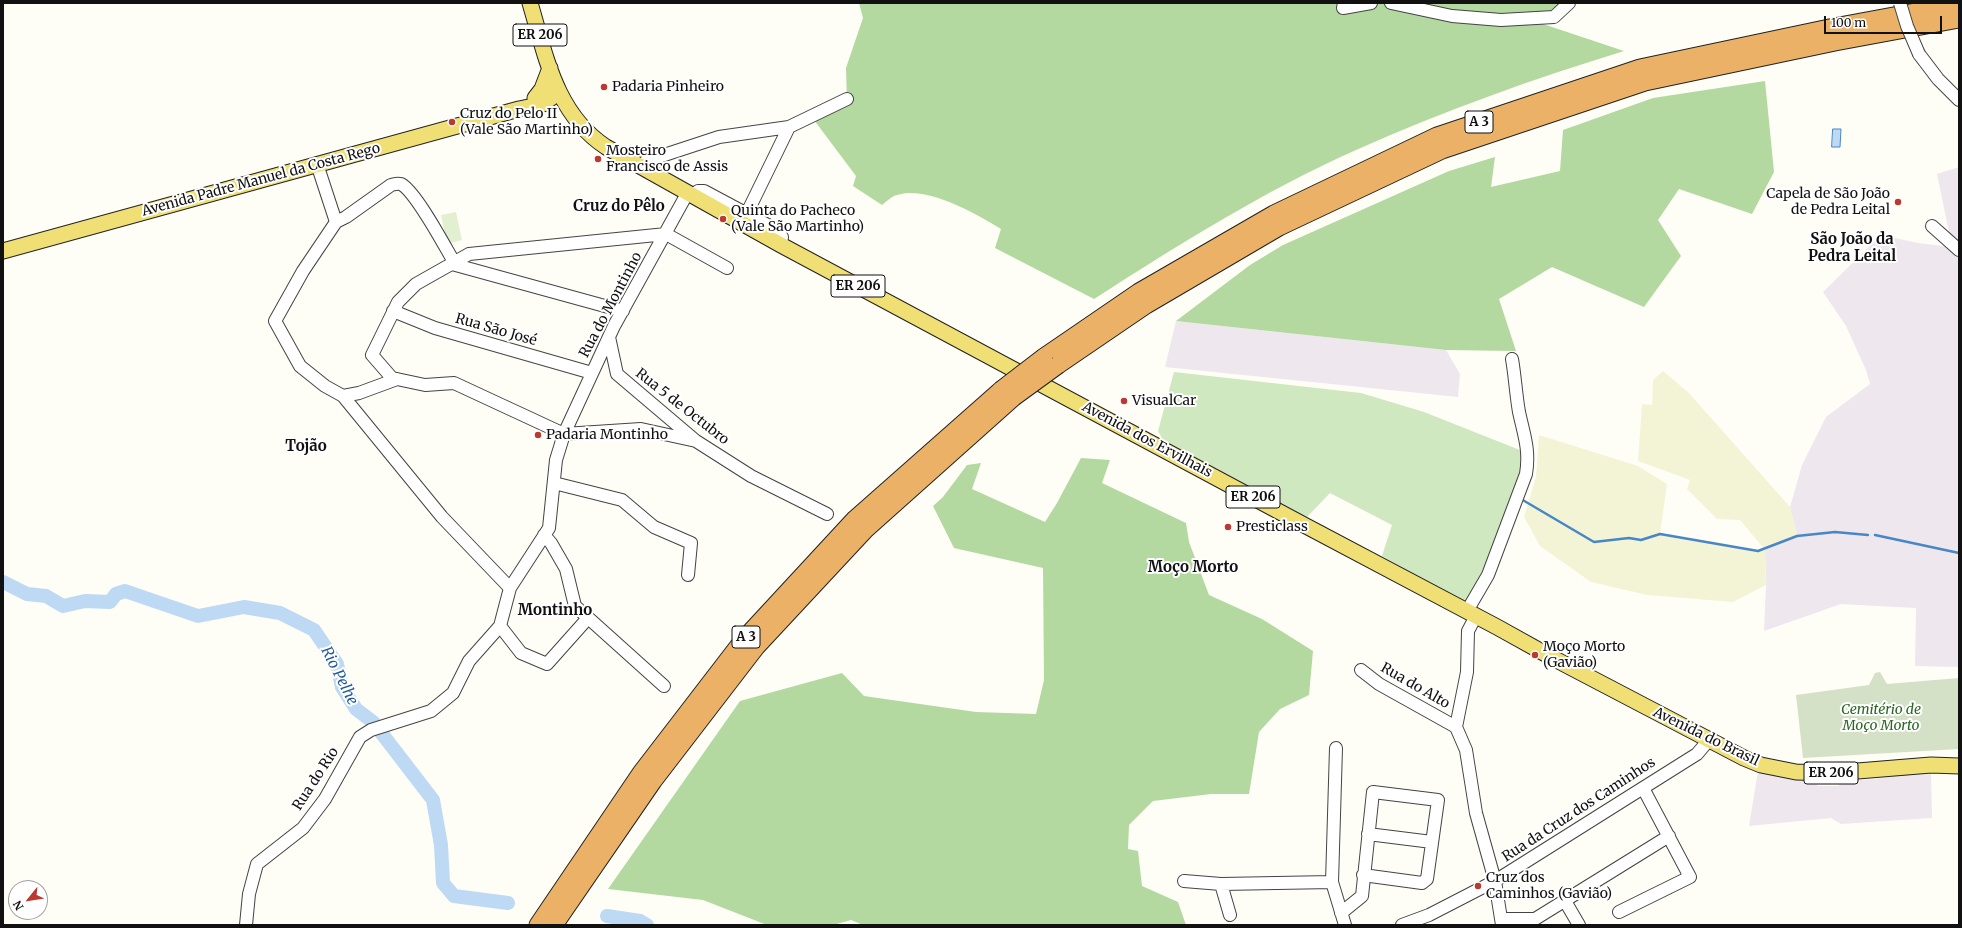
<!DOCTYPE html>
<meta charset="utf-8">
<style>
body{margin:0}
#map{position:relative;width:1962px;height:928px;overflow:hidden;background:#fefef6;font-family:Merriweather,serif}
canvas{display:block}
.frame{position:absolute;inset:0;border:4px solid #111;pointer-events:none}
.north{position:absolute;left:8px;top:880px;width:40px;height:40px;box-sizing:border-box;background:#fff;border:1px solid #a0a0a0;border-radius:50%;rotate:240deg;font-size:11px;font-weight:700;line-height:16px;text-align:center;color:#111}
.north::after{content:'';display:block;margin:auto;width:14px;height:18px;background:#ba3930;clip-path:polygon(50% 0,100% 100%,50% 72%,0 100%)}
.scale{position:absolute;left:1824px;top:16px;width:118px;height:18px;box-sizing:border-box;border:2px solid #111;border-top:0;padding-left:5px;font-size:12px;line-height:14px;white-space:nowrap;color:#111;-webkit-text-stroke:3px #fff;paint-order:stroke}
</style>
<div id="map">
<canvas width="1962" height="928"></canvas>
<div class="frame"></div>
<div class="north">N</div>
<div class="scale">100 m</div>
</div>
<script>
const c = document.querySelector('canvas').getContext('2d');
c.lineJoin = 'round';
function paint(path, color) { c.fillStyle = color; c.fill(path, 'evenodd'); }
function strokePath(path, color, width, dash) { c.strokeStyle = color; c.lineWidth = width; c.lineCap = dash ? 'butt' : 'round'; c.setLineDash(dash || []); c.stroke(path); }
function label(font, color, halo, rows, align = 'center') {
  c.font = font + ' Merriweather,serif'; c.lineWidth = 4; c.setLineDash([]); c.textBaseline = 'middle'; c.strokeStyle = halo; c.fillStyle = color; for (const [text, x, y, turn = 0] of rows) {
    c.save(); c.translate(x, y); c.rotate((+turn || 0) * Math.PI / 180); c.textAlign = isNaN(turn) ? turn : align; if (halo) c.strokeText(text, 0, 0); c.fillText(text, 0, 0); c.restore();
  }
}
const industrial = new Path2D(`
 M 1959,167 L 1959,667 L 1915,666 L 1916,608 L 1841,604 L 1764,631 L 1766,585 L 1765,550 L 1797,536 L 1790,507 L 1802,465 L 1826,417 L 1870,384 L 1866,370 L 1846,326 L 1823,292 L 1881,235 L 1918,243 L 1952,247 L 1937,174 Z
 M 1176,321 L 1446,350 L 1460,374 L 1458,397 L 1165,367 Z
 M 1758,771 L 1793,779 L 1812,780 L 1818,786 L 1838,786 L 1842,781 L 1874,779 L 1931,771 L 1932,818 L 1841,824 L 1831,818 L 1749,826 Z`);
const farmland = new Path2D(`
 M 1663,371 L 1689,393 L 1790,507 L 1797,536 L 1765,550 L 1766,585 L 1733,602 L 1647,595 L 1591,582 L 1540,546 L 1524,517 L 1536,477 L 1539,435 L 1638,466 L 1667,484 L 1660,534 L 1758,551 L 1765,550 L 1740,520 L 1717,519 L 1687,489 L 1690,480 L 1638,461 L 1642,404 L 1652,405 L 1653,380 Z`);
const green = new Path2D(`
 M 1174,372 L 1361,393 L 1424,412 L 1525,452 L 1525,472 L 1482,577 L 1466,604 L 1382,556 L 1392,525 L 1330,493 L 1307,517 L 1163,440 L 1158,431 Z`);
const forest = new Path2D(`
 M 859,3 L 1563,3 L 1540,23 L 1624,51 C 1533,79 1443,111 1356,150 C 1264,191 1178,245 1094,299 L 995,248 L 1001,229 C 977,214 926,185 897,195 C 892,196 886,202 882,205 L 853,186 L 856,176 L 814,120 L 847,103 L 846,68 L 863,18 Z
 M 1765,81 L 1774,172 L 1752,214 L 1679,189 L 1658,220 L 1681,256 L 1644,307 L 1552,267 L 1499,299 L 1516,351 L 1446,350 L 1176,321 L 1250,265 L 1283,245 L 1449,171 L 1495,157 L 1491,187 L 1560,171 L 1563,130 L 1653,98 Z
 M 1081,458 L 1110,460 L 1102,483 L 1186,523 L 1189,542 L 1209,595 L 1262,619 L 1313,651 L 1309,695 L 1280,709 L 1259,732 L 1249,794 L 1211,794 L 1153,801 L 1129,825 L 1128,849 L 1138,851 L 1142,886 L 1178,902 L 1186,925 L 863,925 L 851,920 L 833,925 L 767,925 L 703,900 L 608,889 L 740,701 L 842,673 L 864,696 L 976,712 L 1036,714 L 1044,680 L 1043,568 L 954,548 L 933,506 L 943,497 L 967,465 L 981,463 L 972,489 L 1045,522 L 1057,503 Z`);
const cemetery = new Path2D(`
 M 1880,672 L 1887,684 L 1959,678 L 1959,749 L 1803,758 L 1796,695 L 1869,685 L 1875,673 Z`);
const pitch = new Path2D(`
 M 456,212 L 462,240 L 447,244 L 441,215 Z`);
const water = new Path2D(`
 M 1833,129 L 1841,129 L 1840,147 L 1832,147 Z`);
const stream = new Path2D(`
 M 1521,499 L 1594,542 L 1629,538 L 1641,540 L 1660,534 L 1758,551 L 1797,536 L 1835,532 L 1868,535
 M 1875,535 L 1959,553`);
const river = new Path2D(`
 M 3,582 L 27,594 L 46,596 L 63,606 L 85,601 L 110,602 L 116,594 L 125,591 L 198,616 L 244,607 L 280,613 L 314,630 L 337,664 L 342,687 L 356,709 L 373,722 L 433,800 L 441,845 L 443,883 L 454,896 L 508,903
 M 607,916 L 640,921 L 647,925`);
const minor = new Path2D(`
 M 1344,3 L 1343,8 L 1371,3
 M 1391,3 L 1452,16 L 1501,20 L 1554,17 L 1569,3
 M 1919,54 L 1938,79 L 1959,100
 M 317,164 L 336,222 L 303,271 L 275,321 L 300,366 L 325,386 L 343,396 L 359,393 L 397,379
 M 642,168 L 646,161 L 719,137 L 789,127
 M 693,195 L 698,191 L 704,191 L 777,230 L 782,237 L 781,245
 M 747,213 L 789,127 L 847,99
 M 336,222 L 346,217 L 391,185 C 395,184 397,183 401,184 C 416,192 444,245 454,262
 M 1932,226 L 1959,250
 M 452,264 L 623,311
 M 393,311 L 435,328 L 592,373
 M 609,337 L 617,374 L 696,441 L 751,476 L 827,514
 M 343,396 L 442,517 L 510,588
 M 696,441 L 641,429 L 564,434 L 454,383 L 425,385 L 392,378 L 372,355 L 398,302 L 416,284 L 469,254 L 666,234 L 727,268
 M 554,483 L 622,500 L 654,527 L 691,543 L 688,575
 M 544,535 L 551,543 L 566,569 L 575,606 L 664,686
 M 1467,611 L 1488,575 L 1526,474 C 1530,450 1524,435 1519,412 C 1516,395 1515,376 1512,359
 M 1476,616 L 1468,631 L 1467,672 L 1456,727 L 1466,750 L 1476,813 L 1495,881 L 1502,925
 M 500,626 L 521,653 L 547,664 L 588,618
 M 1361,670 L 1379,684 L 1456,727
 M 1336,748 L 1332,882 L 1345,925
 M 1368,834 L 1432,842
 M 1184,881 L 1221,884 L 1332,882
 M 1221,884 L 1230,915
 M 1565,901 L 1579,925
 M 1619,912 L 1690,877 L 1643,788
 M 1341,913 L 1362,896 L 1373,792 L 1438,800 L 1427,879 L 1422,883 L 1363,875
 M 1502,919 L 1535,919 L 1669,836
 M 246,925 L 249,894 L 257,864 L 303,828 L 325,799 L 360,737 L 371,730 L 431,711 L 453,693 L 469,661 L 500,626 L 510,588 L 549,528 L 556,460 L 564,434 L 614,326 L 688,192
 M 1402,925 L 1429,915 L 1495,881 L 1697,754 L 1708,741`);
const major = new Path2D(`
 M 530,3 C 546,57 556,114 606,147 L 781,245 L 1306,526 L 1497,627 L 1551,657 L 1744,758 L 1761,765 L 1796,772 L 1833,773 L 1931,765 L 1959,766
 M 535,98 L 542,89 L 550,68
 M 3,251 L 519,109 L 543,104 L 559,92`);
const highway = new Path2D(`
 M 1044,357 L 1139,292 L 1274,214 L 1437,136 L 1640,68 L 1834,27 L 1959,4
 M 1058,365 L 1146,305 L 1279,227 L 1442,150 L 1645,82 L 1835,42 L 1959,19
 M 538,925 L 641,773 L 744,639 L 855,519 L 1001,390
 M 554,925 L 653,781 L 756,647 L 865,530 L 1014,397`);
const minorBridge = new Path2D(`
 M 1900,3 L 1907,26 L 1919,54`);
const highwayBridge = new Path2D(`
 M 1001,390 L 1044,357
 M 1014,397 L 1058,365`);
const markers = [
 [604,87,4,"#ba3930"],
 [452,122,4,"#ba3930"],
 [598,159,4,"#ba3930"],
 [1898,202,4,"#ba3930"],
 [723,219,4,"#ba3930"],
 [1124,401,4,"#ba3930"],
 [538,435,4,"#ba3930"],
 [1228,527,4,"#ba3930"],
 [1535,655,4,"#ba3930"],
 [1478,886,4,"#ba3930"]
];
const shields = [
 [540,35,54],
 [1479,122,28],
 [858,286,54],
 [1253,497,54],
 [746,637,28],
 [1831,773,54]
];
const shieldNames = [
 ["ER 206",540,35],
 ["A 3",1479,122],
 ["ER 206",858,286],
 ["ER 206",1253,497],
 ["A 3",746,637],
 ["ER 206",1831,773]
];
const poiNames = [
 ["Padaria Pinheiro",612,87],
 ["Cruz do Pelo II",460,114],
 ["(Vale São Martinho)",460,130],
 ["Mosteiro",606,151],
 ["Francisco de Assis",606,167],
 ["Capela de São João",1890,194,"right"],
 ["de Pedra Leital",1890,210,"right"],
 ["Quinta do Pacheco",731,211],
 ["(Vale São Martinho)",731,227],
 ["VisualCar",1132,401],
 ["Padaria Montinho",546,435],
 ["Presticlass",1236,527],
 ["Moço Morto",1543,647],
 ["(Gavião)",1543,663],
 ["Cruz dos",1486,878],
 ["Caminhos (Gavião)",1486,894]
];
const streetNames = [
 ["Avenida Padre Manuel da Costa Rego",261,180,-15],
 ["Rua do Montinho",611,305,-62],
 ["Rua São José",496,330,16],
 ["Rua 5 de Octubro",682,407,38],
 ["Avenida dos Ervilhais",1147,440,28],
 ["Rua do Alto",1415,686,30],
 ["Avenida do Brasil",1706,737,26],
 ["Rua do Rio",316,779,-57],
 ["Rua da Cruz dos Caminhos",1579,810,-33]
];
const parkNames = [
 ["Cemitério de",1881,710],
 ["Moço Morto",1881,726]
];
const neighbourhoodNames = [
 ["Cruz do Pêlo",619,207],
 ["São João da",1852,240],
 ["Pedra Leital",1852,257],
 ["Tojão",306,447],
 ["Moço Morto",1193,568],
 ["Montinho",555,611]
];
const waterNames = [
 ["Rio Pelhe",339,676,63]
];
paint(industrial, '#eee7ee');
paint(farmland, '#f3f4d6');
paint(green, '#d0e8c0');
paint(forest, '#b3d8a0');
paint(cemetery, '#d5e1c6');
paint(pitch, '#e2f0d1');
paint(water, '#bdd9f3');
strokePath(water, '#4886c6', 1);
strokePath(stream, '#4886c6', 2.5);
strokePath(river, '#bdd9f3', 14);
strokePath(minor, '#444', 14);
strokePath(major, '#222', 17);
strokePath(highway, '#222', 19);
strokePath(minor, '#fff', 12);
strokePath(major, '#f0df74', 15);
strokePath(highway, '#ebb167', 17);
strokePath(minorBridge, '#444', 14, []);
strokePath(highwayBridge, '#222', 19, []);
strokePath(minorBridge, '#fff', 12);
strokePath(highwayBridge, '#ebb167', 17);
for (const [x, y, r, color] of markers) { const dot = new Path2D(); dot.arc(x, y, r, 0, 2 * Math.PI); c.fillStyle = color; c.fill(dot); strokePath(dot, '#fff', 1.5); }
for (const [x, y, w] of shields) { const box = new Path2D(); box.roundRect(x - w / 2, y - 11, w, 22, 3); c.fillStyle = '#fff'; c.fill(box); strokePath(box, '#111', 1); }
label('bold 13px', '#111', null, shieldNames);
label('14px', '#111', '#fff', poiNames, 'left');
label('14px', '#111', '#fff', streetNames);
label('italic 14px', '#2b6624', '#fff', parkNames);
label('bold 15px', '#111', '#fff', neighbourhoodNames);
label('italic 15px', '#20599d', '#fff', waterNames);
</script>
